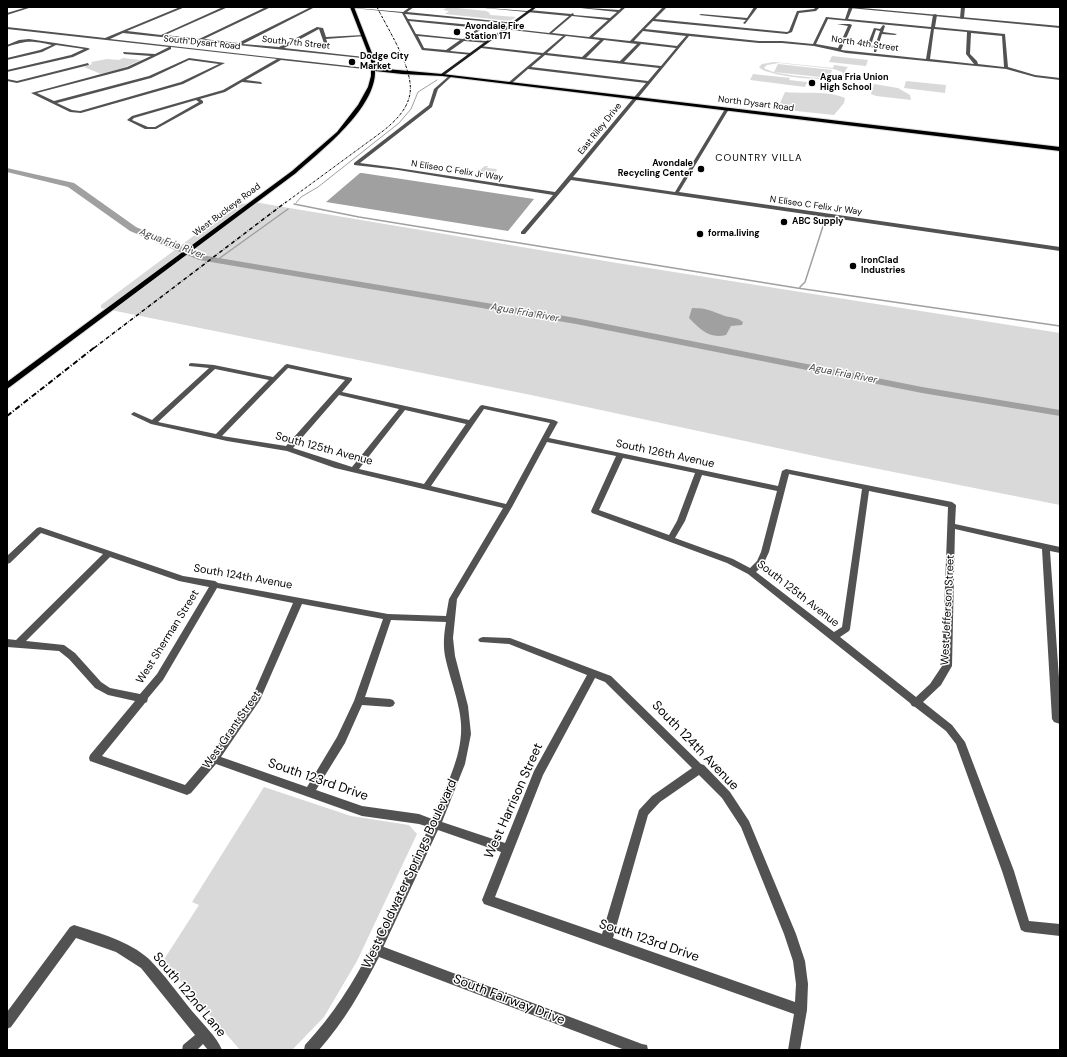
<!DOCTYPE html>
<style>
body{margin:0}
#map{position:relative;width:1067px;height:1057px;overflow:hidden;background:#fff;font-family:"DM Sans",sans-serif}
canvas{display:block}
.frame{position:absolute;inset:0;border:8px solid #000;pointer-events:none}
</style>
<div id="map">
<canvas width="1067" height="1057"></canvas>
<div class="frame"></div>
</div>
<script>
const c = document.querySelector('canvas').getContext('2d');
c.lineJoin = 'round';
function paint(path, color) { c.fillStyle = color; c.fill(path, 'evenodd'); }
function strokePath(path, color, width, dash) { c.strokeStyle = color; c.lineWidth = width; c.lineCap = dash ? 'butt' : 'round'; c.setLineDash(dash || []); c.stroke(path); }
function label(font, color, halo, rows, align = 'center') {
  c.font = font + ' "DM Sans",sans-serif'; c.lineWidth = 3; c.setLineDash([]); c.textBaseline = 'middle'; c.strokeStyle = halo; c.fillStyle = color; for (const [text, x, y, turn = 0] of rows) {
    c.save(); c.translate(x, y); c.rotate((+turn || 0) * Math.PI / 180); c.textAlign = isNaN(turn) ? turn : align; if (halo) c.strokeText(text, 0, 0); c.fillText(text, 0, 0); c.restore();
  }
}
const green = new Path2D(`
 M 448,7 L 486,11 L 490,13 L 489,14 L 491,15 L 516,17 L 510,21 L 445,14 L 449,11 L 443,10 Z
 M 832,56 L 868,60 L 866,66 L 829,62 Z
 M 123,58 L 141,60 L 123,68 L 101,74 L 84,67 L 92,64 L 91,62 L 107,59 L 119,60 Z
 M 774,62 L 833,68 L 834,65 L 848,67 L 845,71 L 849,75 C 841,84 766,77 759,67 L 762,64 ZM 779,63 L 834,69 L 842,72 L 844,75 C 836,82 772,75 764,68 L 767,65 Z
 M 778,64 L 832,70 L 829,78 L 774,72 Z
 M 753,74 L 790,78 L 789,80 L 807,82 L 805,87 L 750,80 Z
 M 906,81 L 946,85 L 945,93 L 904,88 Z
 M 874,84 L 898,88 L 910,95 L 911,100 L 876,96 L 871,94 Z
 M 785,92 C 804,94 827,90 845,98 L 844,103 L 834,115 L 796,111 L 780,103 Z
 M 485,166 L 488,166 L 487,168 L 497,169 L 495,175 L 504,176 L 502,180 L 487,177 L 477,172 Z
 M 254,202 L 617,263 L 1060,333 L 1060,505 L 833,460 L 531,395 L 101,308 L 101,305 L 235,205 Z
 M 264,787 L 351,816 L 409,825 L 417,834 L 357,961 L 324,1017 L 292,1050 L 240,1050 L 163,961 L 199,905 L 192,902 Z`);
const water = new Path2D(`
 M 360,173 L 362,173 L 534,199 L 508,231 L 326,202 Z
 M 692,308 C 708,308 711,311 725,316 C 732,318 737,317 743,322 L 742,325 L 731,326 L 726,335 C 709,339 700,329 689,318 Z`);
const streamFar1 = new Path2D(`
 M 296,203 L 301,197 L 318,187 L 399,123 L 411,109 L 418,92 L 437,80`);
const stream = new Path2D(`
 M 294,204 L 359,217 L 797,288 L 1060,326
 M 217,260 L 288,209
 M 800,287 L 805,282 L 826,217`);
const river = new Path2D(`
 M 7,168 L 74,183 L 136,227 L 201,255 L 576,318 L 922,387 L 1060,410 L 1060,416 L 922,393 L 576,324 L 199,260 L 130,231 L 68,187 L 7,172 Z`);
const minor = new Path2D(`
 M 27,7 L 32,7 L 7,15 L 7,13 Z
 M 180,7 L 185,7 L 127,31 L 161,35 L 223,7 L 228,7 L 165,35 L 199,39 L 266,7 L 271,7 L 204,39 L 238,43 L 311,7 L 315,7 L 243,44 L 279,47 L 317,27 L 323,28 L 326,37 L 363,35 L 365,36 L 326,39 L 329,46 L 327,47 L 325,46 L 319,29 L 284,48 L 373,58 L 371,59 L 123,33 L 110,39 L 375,69 L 373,70 L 281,60 L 246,80 L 261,82 L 262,84 L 242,82 L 225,92 L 200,99 L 203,101 L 203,103 L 156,129 L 145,129 L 127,120 L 132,116 L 223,90 L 277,59 L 171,47 L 171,49 L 129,69 L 37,93 L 54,101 L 149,76 L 189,58 L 225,63 L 183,84 L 81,113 L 70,112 L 31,93 L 127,67 L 151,56 L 124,54 L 123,52 L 155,54 L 169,47 L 7,29 L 7,27 L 105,38 ZM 189,60 L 219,64 L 181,82 L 80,111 L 72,110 L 57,103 L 151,78 ZM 196,100 L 199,102 L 155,127 L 148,127 L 132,120 L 134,118 Z
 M 343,7 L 403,12 L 410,7 L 414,7 L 407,12 L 516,23 L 514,24 L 405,14 L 408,19 L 483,26 L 483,28 L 467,39 L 487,41 L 488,43 L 464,41 L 450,51 L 471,53 L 472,55 L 422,50 L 402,13 ZM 409,21 L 479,28 L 463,39 L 416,34 ZM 418,36 L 460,40 L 446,50 L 424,48 Z
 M 474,7 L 527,11 L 529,10 L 571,14 L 573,13 L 574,15 L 610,18 L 617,12 L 572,7 L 619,10 L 622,7 L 626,7 L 593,37 L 630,41 L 663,7 L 667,7 L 655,19 L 787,32 L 789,31 L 797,11 L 814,9 L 816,7 L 820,7 L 816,11 L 799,13 L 792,32 L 787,34 L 653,21 L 645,29 L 759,41 L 782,41 L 813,44 L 826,17 L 845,19 L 849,7 L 853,7 L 848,19 L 931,27 L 933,15 L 935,14 L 937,15 L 935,27 L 1005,34 L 1008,67 L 1035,75 L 1060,78 L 1060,80 L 1035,77 L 1006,69 L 846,53 L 814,46 L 782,43 L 759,43 L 689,36 L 573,177 L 675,192 L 725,109 L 727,108 L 729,109 L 679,192 L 1060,247 L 1060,251 L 571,180 L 525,234 L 521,234 L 521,232 L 553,195 L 398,170 L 354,165 L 354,163 L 429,105 L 434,89 L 450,75 L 451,77 L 438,89 L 432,107 L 360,163 L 398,168 L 555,192 L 646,83 L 528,69 L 511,84 L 509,84 L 509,82 L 541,55 L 481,48 L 480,46 L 543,53 L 563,36 L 503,29 L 505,28 L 549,33 L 569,16 ZM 572,16 L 608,20 L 589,37 L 552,33 ZM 828,19 L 931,29 L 926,59 L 841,50 L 852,25 L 850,24 L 837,24 L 848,26 L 838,48 L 816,44 ZM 934,29 L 967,32 L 966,54 L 974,64 L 930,59 ZM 643,31 L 686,36 L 677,46 L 634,41 ZM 971,33 L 1002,36 L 1004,67 L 978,64 L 977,61 L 970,54 ZM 566,36 L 600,40 L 582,57 L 547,53 ZM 604,40 L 637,44 L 620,61 L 586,58 ZM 641,44 L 676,48 L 661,66 L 624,62 ZM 545,55 L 659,68 L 648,81 L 531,67 Z
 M 754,7 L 758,7 L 745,24 L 743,23 L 746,20 L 699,15 L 701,14 L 747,18 Z
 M 961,7 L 965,7 L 964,18 L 962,19 L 960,18 Z
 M 883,25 L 885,26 L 883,32 L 897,34 L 895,35 L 882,34 L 879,43 L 894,45 L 892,46 L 879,45 L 876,52 L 874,52 L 874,48 L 867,46 L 874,28 L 880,29 ZM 876,30 L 880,31 L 875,46 L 871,45 Z
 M 29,39 L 88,48 L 90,49 L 73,57 L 7,72 L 7,70 L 71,55 L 84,49 L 56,45 L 42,52 L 7,60 L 7,58 L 40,50 L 52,45 C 31,41 28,40 7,47 L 7,45 L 19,40 Z
 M 88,63 L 89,65 L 17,83 L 7,81 L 7,79 L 17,81 Z
 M 191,363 L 214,365 L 273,377 L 285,365 L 287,364 L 352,378 L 352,380 L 342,392 L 469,420 L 480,406 L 482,405 L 554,420 L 558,422 L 549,438 L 778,486 L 782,471 L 786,469 L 952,502 L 956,505 L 955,524 L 1060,547 L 1060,553 L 1050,551 L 1060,692 L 1060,724 L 1054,722 L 1052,719 L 1042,549 L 955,529 L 952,666 L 941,685 L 923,702 L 952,725 L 965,742 L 1014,871 L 1029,921 L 1060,924 L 1060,936 L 1025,932 L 1021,930 L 1002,871 L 956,744 L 946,731 L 915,707 L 912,706 L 910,703 L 748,574 L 727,563 L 592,513 L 591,511 L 616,456 L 547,442 L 512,507 L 457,599 L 453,638 L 455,656 L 468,706 L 471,734 L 465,764 L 442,822 L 505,843 L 534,771 L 587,675 L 509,644 L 480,642 L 478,640 L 480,638 L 483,637 L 510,638 L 611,676 L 701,764 L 704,765 L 730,792 L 749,821 L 796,934 L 805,961 L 808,984 L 807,1010 L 800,1050 L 788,1050 L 794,1014 L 484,904 L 482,900 L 501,852 L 438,830 L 380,954 L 376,956 L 372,954 L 370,950 L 372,946 L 429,827 L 419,824 L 362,816 L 216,764 L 191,793 L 187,795 L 90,761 L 89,758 L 90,755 L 135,701 L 108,695 L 95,688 L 69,659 L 59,651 L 7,647 L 7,639 L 16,640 L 103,554 L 41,533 L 10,563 L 7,564 L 7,556 L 37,528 L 40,527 L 183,576 L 215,581 L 218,583 L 388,614 L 446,616 L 449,599 L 503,508 L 335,468 L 287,451 L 227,441 L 151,424 L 132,415 L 131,414 L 134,412 L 152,420 L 209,368 L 189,366 L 189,364 ZM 288,368 L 345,380 L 286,446 L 222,436 ZM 215,369 L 269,380 L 216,434 L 158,422 ZM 339,395 L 399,409 L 352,467 L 293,448 ZM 484,409 L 550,423 L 506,504 L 431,486 ZM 405,410 L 466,424 L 424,484 L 359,469 ZM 623,458 L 695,473 L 677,521 L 669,535 L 599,510 ZM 789,474 L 862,489 L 842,627 L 834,632 L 756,572 L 763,565 L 769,552 ZM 702,475 L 777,491 L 761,552 L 757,561 L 750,568 L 733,559 L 675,538 L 685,521 ZM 869,491 L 948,507 L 942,666 L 930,684 L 916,697 L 840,637 L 849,631 L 850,629 ZM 110,557 L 179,581 L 209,587 L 157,674 L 140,694 L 110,688 L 101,682 L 75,653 L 64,645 L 26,641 ZM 217,588 L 293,603 L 253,695 L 210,756 L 185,785 L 102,756 L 145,703 L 147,702 L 148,698 L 163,680 ZM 302,604 L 383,619 L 354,701 L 337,737 L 307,787 L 221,757 L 260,700 ZM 391,620 L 446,622 C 444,634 443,644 445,656 C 450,681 463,709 461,734 C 459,764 443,792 432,819 L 419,814 L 362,806 L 316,790 L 345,743 L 362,705 L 390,707 L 393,706 L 395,703 L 393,700 L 390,699 L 365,697 ZM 595,678 L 605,682 L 692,768 L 652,796 L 639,810 L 602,934 L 495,897 L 543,775 ZM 699,775 L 722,798 L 741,827 L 784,934 L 793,961 L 796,984 L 795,1002 L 613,938 L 648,815 L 660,802 Z
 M 74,925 C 99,933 129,941 149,959 C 164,974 179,995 192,1011 C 202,1023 217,1037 222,1050 L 208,1050 L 203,1044 L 197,1050 L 182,1050 L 183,1045 L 195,1035 L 141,968 L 116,952 L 76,938 L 11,1027 L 7,1029 L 7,1012 L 70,927 Z`);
const tertiary = new Path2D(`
 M 839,7 L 851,7 L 1060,26 L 1060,28 Z
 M 376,944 L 642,1044 L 647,1045 L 648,1050 L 625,1050 L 379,957 C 362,990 344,1022 319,1050 L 304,1050 L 305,1045 C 333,1015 354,982 372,946 Z`);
const secondary = new Path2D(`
 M 533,7 L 537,7 L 443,76 L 441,76 L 441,74 Z`);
const primary = new Path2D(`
 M 350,7 L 354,7 L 375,61 L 375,68 L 442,74 L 1060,147 L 1060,151 L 442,76 L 402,74 L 375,71 C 376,108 322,150 296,173 L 7,389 L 7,382 L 292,171 L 337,132 L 358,105 L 368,87 L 371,76 L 371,61 Z`);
const railFar2 = new Path2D(`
 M 285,203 L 383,131 C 394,122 405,112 409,98 C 417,73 388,30 377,7`);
const railFar1 = new Path2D(`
 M 94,348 L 286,202`);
const rail = new Path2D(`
 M 7,416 L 95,347`);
const markers = [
 [457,32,4,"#000"],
 [352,62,4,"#000"],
 [812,83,4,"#000"],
 [701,169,4,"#000"],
 [784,222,4,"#000"],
 [700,234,4,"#000"],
 [853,266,4,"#000"]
];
const farPoinames = [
 ["Avondale Fire",465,27],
 ["Station 171",465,37],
 ["Dodge City",360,57],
 ["Market",360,67],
 ["Agua Fria Union",820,78],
 ["High School",820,88],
 ["Avondale",693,164,"right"],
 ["Recycling Center",693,174,"right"],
 ["ABC Supply",792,222],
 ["forma.living",708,234],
 ["IronClad",861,261],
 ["Industries",861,271]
];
const farStreetnames = [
 ["South Dysart Road",202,43,6],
 ["South 7th Street",296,43,6],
 ["North 4th Street",865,44,8],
 ["North Dysart Road",756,104,7],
 ["East Riley Drive",600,129,-51],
 ["N Eliseo C Felix Jr Way",457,171,9],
 ["N Eliseo C Felix Jr Way",816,206,8],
 ["West Buckeye Road",227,210,-37]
];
const farNeighbourhoodnames = [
 ["COUNTRY VILLA",759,158]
];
const farWaternames = [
 ["Agua Fria River",172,244,21],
 ["Agua Fria River",525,313,10],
 ["Agua Fria River",843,374,11]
];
const streetNames = [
 ["South 125th Avenue",324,449,15],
 ["South 126th Avenue",665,454,12],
 ["South 124th Avenue",243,577,10],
 ["South 125th Avenue",798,594,38],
 ["West Jefferson Street",948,610,-87],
 ["West Sherman Street",168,637,-58],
 ["West Grant Street",232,730,-55]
];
const nearStreetnames = [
 ["South 124th Avenue",695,746,46],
 ["South 123rd Drive",318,780,19],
 ["West Harrison Street",514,801,-66],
 ["West Coldwater Springs Boulevard",410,874,-65],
 ["South 123rd Drive",649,941,19],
 ["South 122nd Lane",189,995,50],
 ["South Fairway Drive",509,1000,21]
];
paint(green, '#d9d9d9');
paint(water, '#a0a0a0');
strokePath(streamFar1, '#a0a0a0', 1);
strokePath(stream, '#a0a0a0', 1.5);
paint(river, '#a0a0a0');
strokePath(primary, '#dbdbdb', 2);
paint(minor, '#525252');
paint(tertiary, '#525252');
paint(secondary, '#1f1f1f');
paint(primary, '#000');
strokePath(railFar2, '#000', 1, [2.5, 1, 0.5, 1]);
strokePath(railFar1, '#000', 1.5, [4, 1.5, 0.5, 1.5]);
strokePath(rail, '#000', 2, [5.5, 2, 1, 2]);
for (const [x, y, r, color] of markers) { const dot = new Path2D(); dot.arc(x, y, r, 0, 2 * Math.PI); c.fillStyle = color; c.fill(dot); strokePath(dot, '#fff', 1.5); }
label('bold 9px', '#000', '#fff', farPoinames, 'left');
label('9px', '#000', '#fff', farStreetnames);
c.letterSpacing = '1px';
label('10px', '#000', '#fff', farNeighbourhoodnames);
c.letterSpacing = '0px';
label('italic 10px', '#414141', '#fff', farWaternames);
label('11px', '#000', '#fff', streetNames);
label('13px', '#000', '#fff', nearStreetnames);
</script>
